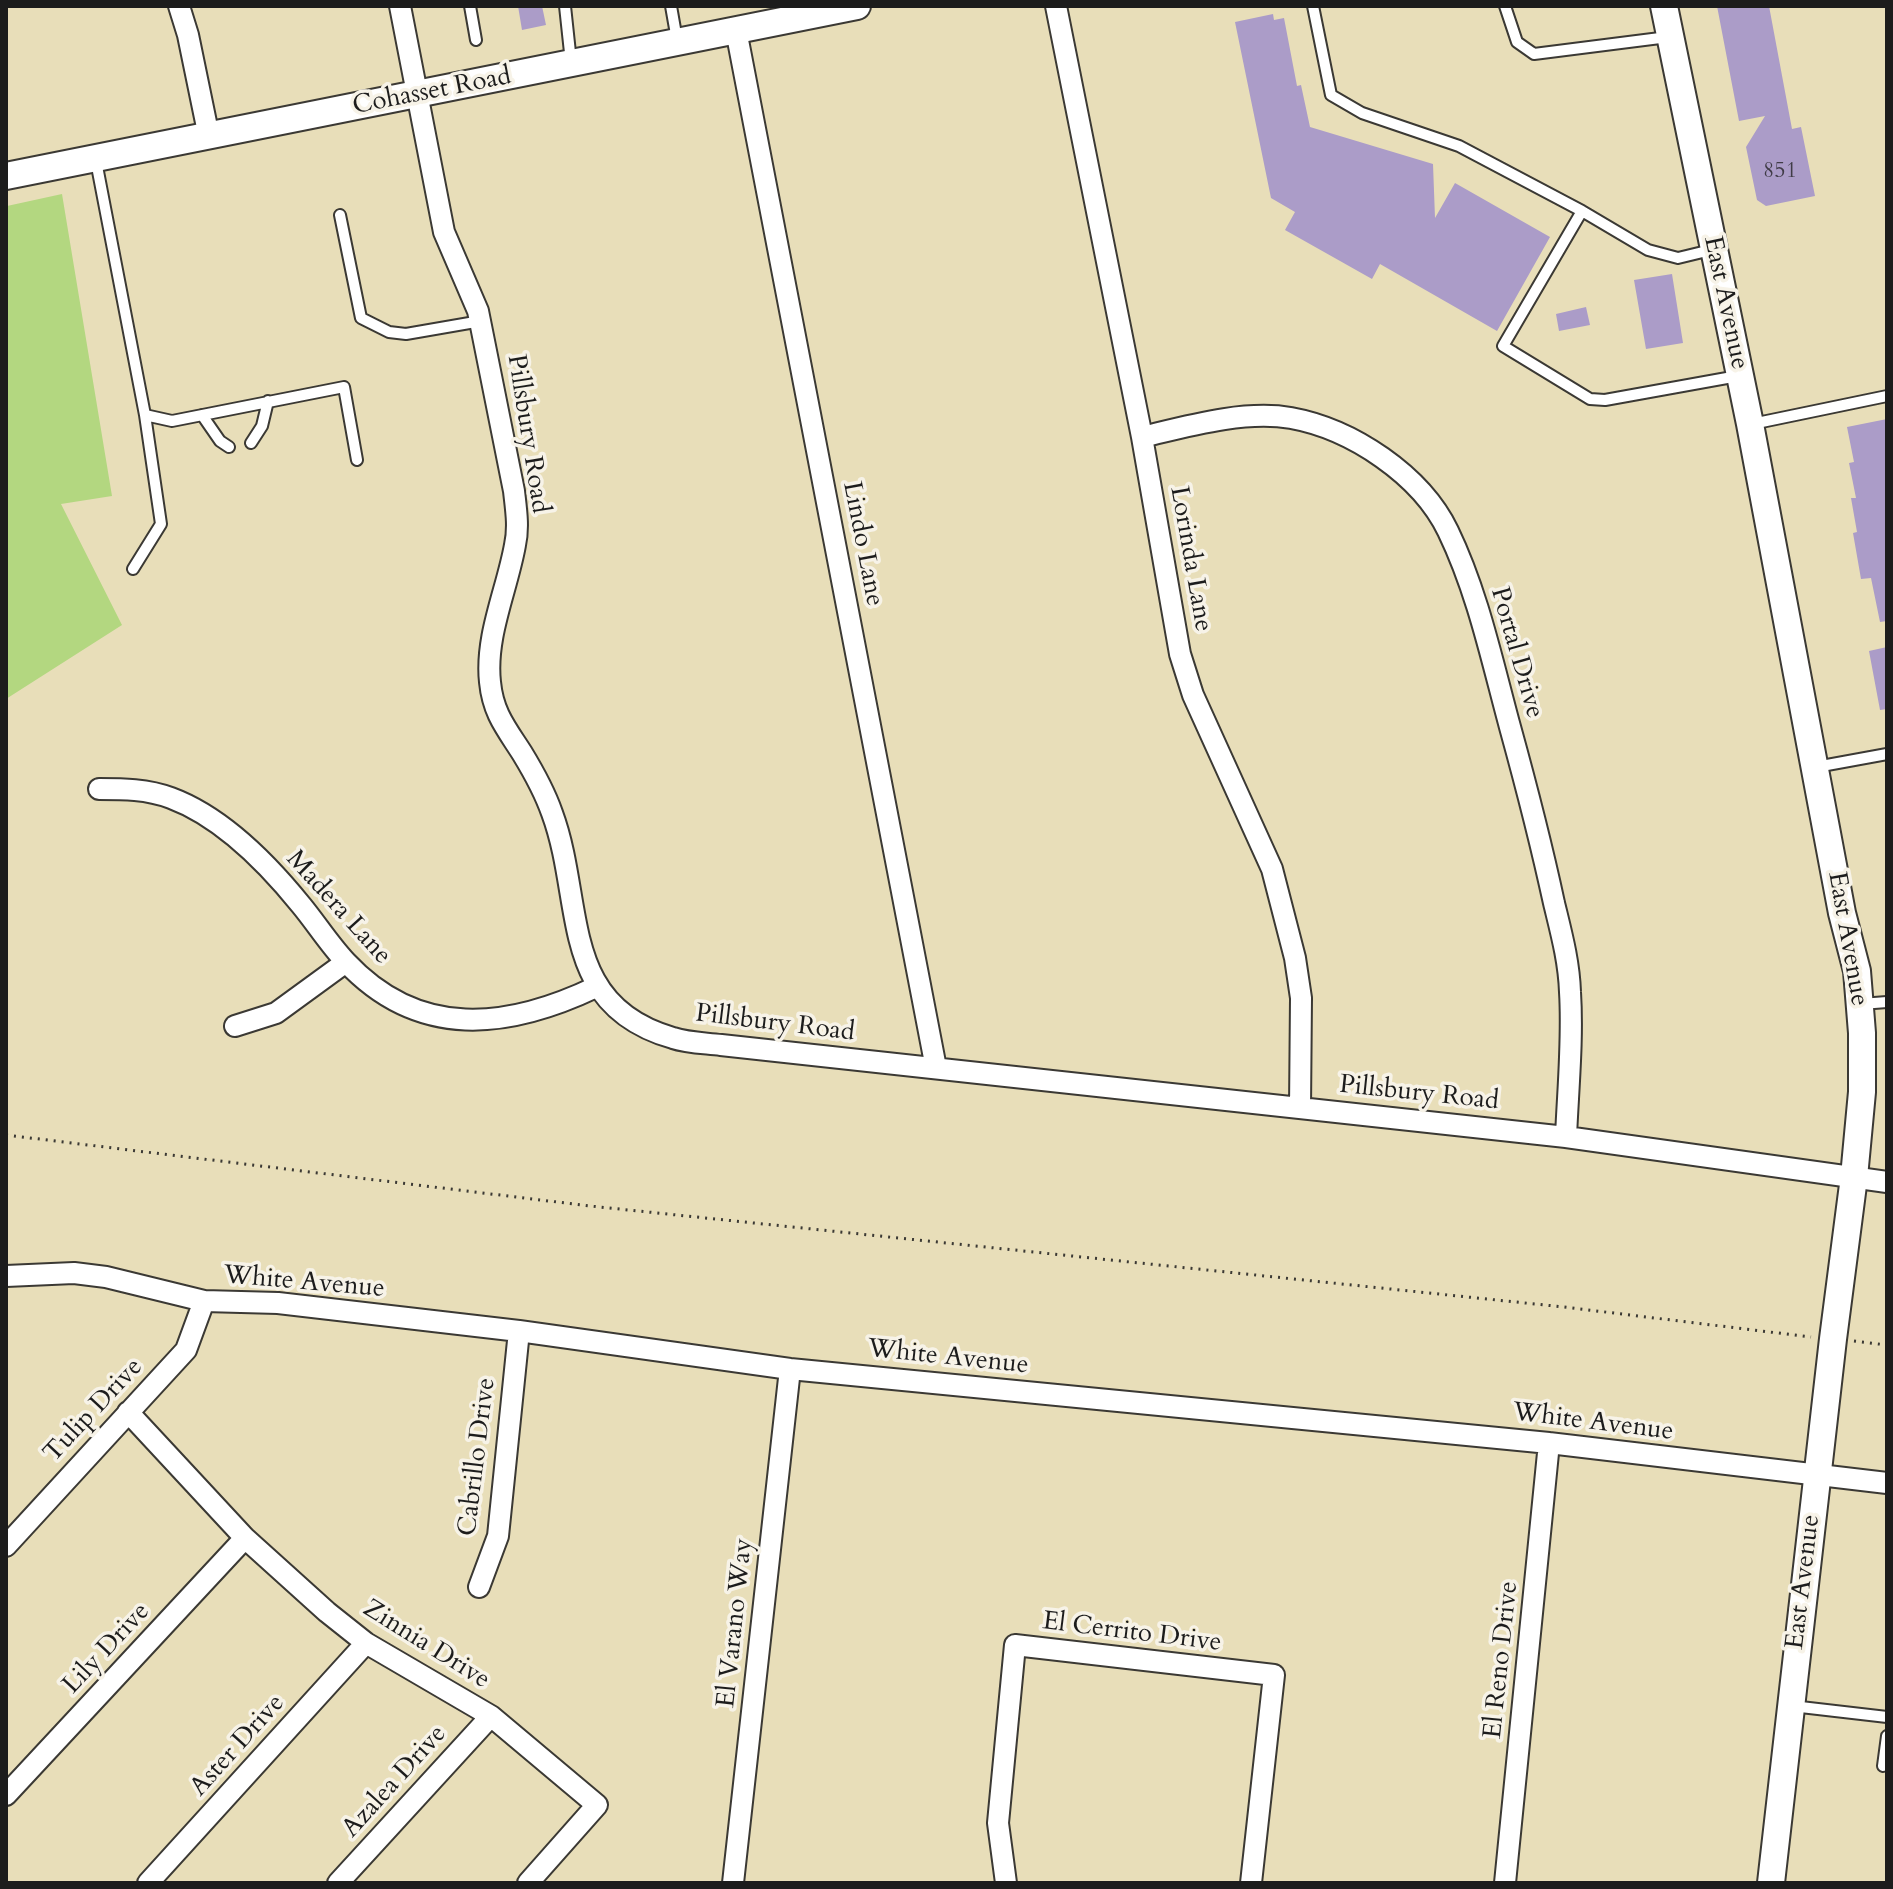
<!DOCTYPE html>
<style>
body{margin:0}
#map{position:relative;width:1893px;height:1889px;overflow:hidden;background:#e8deb9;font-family:Cardo,serif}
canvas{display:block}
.frame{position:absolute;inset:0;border:8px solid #1c1c1c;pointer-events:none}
</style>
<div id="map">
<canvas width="1893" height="1889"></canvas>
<div class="frame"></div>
</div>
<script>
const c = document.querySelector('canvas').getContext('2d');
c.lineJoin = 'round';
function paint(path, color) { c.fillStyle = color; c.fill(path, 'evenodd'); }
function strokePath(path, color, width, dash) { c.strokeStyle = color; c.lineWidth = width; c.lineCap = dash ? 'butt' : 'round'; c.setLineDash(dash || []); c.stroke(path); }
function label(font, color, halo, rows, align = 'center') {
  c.font = font + ' Cardo,serif'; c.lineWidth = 7; c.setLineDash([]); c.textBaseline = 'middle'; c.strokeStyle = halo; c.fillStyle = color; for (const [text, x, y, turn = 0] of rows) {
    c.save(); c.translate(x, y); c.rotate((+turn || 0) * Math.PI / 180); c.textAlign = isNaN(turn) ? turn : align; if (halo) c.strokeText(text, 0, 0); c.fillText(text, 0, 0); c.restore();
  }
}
const green = new Path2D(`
 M 62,194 L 112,496 L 61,504 L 122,625 L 6,699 L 7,206 Z`);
const building = new Path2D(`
 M 518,6 L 542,6 L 546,25 L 522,30 Z
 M 1717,6 L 1769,6 L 1792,129 L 1801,127 L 1815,196 L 1766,206 L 1757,200 L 1746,147 L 1765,116 L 1739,121 Z
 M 1273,14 L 1274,20 L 1284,18 L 1297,86 L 1301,85 L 1310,127 L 1433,164 L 1435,218 L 1455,183 L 1550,237 L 1497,331 L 1380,264 L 1372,279 L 1285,230 L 1295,212 L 1271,198 L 1235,22 Z
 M 1672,274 L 1683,343 L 1646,349 L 1634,280 Z
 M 1586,307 L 1590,325 L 1559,331 L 1556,314 Z
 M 1887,419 L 1887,621 L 1880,622 L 1871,578 L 1861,579 L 1853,533 L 1857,532 L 1851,498 L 1856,498 L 1849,463 L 1854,462 L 1847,427 Z
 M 1887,647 L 1887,709 L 1880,710 L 1869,651 Z`);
const path = new Path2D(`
 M 6,1135 L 590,1206 L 1564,1307 L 1811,1337
 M 1854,1341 L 1887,1345`);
const lane = new Path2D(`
 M 470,6 L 476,40
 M 565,6 L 571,62
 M 671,6 L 677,40
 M 1313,6 L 1331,95 L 1362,113 L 1459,146 L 1582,211 L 1503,346 L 1590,399 L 1605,400 L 1738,376
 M 1505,6 L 1517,42 L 1534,54 L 1668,37
 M 96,161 L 145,415 L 172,421 L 344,387 L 357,460
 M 1582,211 L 1648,250 L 1678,258 L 1711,250
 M 340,215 L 361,318 L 389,332 L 406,334 L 481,321
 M 202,415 L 220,441 L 229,447
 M 1752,424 L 1887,396
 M 251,443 L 262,426 L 268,401
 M 133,569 L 161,524 L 145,415
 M 1816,767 L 1887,754
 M 1861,1004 L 1887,1002
 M 1792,1706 L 1887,1717
 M 1883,1766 L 1887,1736`);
const street = new Path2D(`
 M 179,6 L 188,35 L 209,137
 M 400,6 L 444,232 L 478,311 L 514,491 C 516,509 519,527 515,545 C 507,590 485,636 490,682 C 493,713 506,728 522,753 C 533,771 545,793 552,813 C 585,902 557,1005 673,1038 C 688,1043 705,1043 721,1045 L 1566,1137 L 1887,1182
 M 1056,6 L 1142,437 L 1180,654 L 1193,695 L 1272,869 L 1295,958 L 1301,998 L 1300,1108
 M 736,30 L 936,1068
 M 1142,437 C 1188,426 1244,410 1291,418 C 1352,429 1421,475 1448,531 C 1478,593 1492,661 1510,727 C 1526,785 1541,843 1554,903 C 1561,932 1569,961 1570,992 C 1573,1039 1568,1089 1566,1137
 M 99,789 C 123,789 147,789 171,798 C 222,817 267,863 301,905 C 316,923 329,944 346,962 C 419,1040 508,1029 596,987
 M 235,1026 L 276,1013 L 346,962
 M 6,1276 L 74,1273 L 106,1277 L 204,1301 L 278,1303 L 519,1331 L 790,1369 L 1549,1443 L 1887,1483
 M 128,1412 L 245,1538 L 327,1612 L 366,1643 L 491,1716 L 597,1805 L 528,1883
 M 6,1546 L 186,1350 L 204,1301
 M 479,1587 L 498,1536 L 519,1331
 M 6,1795 L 245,1538
 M 148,1883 L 366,1643
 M 338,1883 L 491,1716
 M 733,1883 L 790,1369
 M 1006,1883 L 998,1823 L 1015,1645 L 1274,1675 L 1251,1883
 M 1505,1883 L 1549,1443`);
const secondary = new Path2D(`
 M 1664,6 L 1750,424 L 1842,913 L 1857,971 L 1862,1033 L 1862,1092 L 1854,1177 L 1833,1339 L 1771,1883
 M 6,176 L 857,6`);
const numberNames = [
 ["851",1780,172]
];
const streetNames = [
 ["Cohasset Road",432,92,-11],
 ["East Avenue",1725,303,78],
 ["Pillsbury Road",527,434,81],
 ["Lindo Lane",862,544,79],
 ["Lorinda Lane",1190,559,80],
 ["Portal Drive",1516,653,74],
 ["Madera Lane",338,908,48],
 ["East Avenue",1847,939,80],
 ["Pillsbury Road",775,1024,7],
 ["Pillsbury Road",1419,1094,6],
 ["White Avenue",304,1283,5],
 ["White Avenue",948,1358,6],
 ["Tulip Drive",94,1411,-47],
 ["White Avenue",1593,1423,7],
 ["Cabrillo Drive",478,1457,-83],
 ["East Avenue",1804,1582,-83],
 ["El Varano Way",736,1623,-84],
 ["El Cerrito Drive",1132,1633,7],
 ["Zinnia Drive",426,1645,32],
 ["Lily Drive",107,1649,-47],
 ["El Reno Drive",1502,1660,-84],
 ["Aster Drive",238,1746,-48],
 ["Azalea Drive",395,1782,-48]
];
paint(green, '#b3d780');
paint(building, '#ab9cc8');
strokePath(lane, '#3b3934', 14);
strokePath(street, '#3b3934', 24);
strokePath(secondary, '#3b3934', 30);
strokePath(path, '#3b3934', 3, [2, 6]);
strokePath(lane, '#fff', 10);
strokePath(street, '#fff', 20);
strokePath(secondary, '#fff', 26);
label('22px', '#403c47', null, numberNames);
label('26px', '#1c1c1c', '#f7f3e8', streetNames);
</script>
